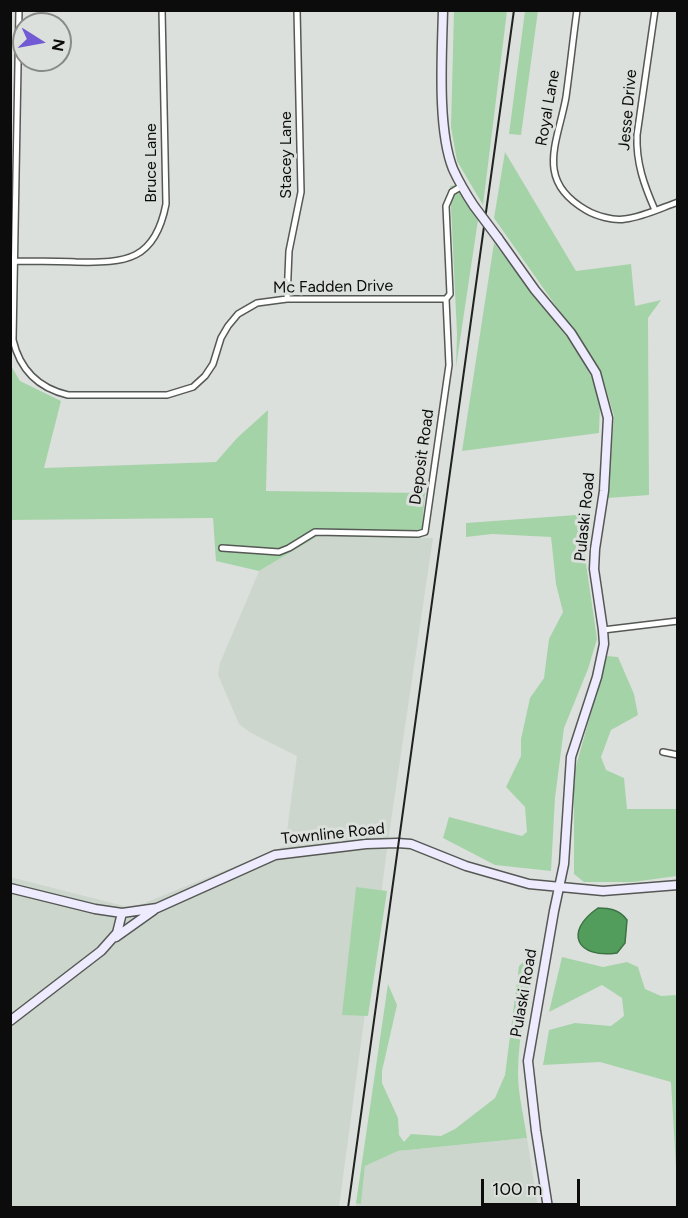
<!DOCTYPE html>
<style>
body{margin:0}
#map{position:relative;width:688px;height:1218px;overflow:hidden;background:#dce0dc;font-family:Figtree,sans-serif}
canvas{display:block}
.frame{position:absolute;inset:0;border:12px solid #0b0c0b;pointer-events:none}
.north{position:absolute;left:12px;top:12px;width:60px;height:60px;box-sizing:border-box;background:#dce0dc;border:2px solid #888b88;border-radius:50%;rotate:101deg;font-size:16px;font-weight:700;line-height:24px;text-align:center;color:#0b0c0b}
.north::after{content:'';display:block;margin:auto;width:21px;height:27px;background:#715ad4;clip-path:polygon(50% 0,100% 100%,50% 72%,0 100%)}
.scale{position:absolute;left:481px;top:1179px;width:99px;height:27px;box-sizing:border-box;border:3px solid #0b0c0b;border-top:0;padding-left:8px;font-size:18px;line-height:21px;white-space:nowrap;color:#0b0c0b;-webkit-text-stroke:4px #dce0dc;paint-order:stroke}
</style>
<div id="map">
<canvas width="688" height="1218"></canvas>
<div class="frame"></div>
<div class="north">N</div>
<div class="scale">100 m</div>
</div>
<script>
const c = document.querySelector('canvas').getContext('2d');
c.lineJoin = 'round';
function paint(path, color) { c.fillStyle = color; c.fill(path, 'evenodd'); }
function strokePath(path, color, width, dash) { c.strokeStyle = color; c.lineWidth = width; c.lineCap = dash ? 'butt' : 'round'; c.setLineDash(dash || []); c.stroke(path); }
function label(font, color, halo, rows, align = 'center') {
  c.font = font + ' Figtree,sans-serif'; c.lineWidth = 6; c.setLineDash([]); c.textBaseline = 'middle'; c.strokeStyle = halo; c.fillStyle = color; for (const [text, x, y, turn = 0] of rows) {
    c.save(); c.translate(x, y); c.rotate((+turn || 0) * Math.PI / 180); c.textAlign = isNaN(turn) ? turn : align; if (halo) c.strokeText(text, 0, 0); c.fillText(text, 0, 0); c.restore();
  }
}
const built = new Path2D(`
 M 318,536 L 433,538 L 389,835 L 339,1207 L 11,1207 L 10,877 L 132,908 L 285,846 L 297,756 L 251,733 L 239,724 L 218,675 L 220,663 L 259,571 Z
 M 527,1138 L 538,1207 L 355,1208 L 356,1203 L 361,1203 L 365,1166 L 398,1151 Z`);
const green = new Path2D(`
 M 454,11 L 507,11 L 483,205 L 457,161 L 451,127 Z
 M 525,11 L 538,11 L 521,135 L 509,134 Z
 M 505,152 L 576,271 L 631,264 L 635,306 L 661,300 L 648,318 L 649,495 L 608,498 L 614,416 L 600,369 L 494,218 Z
 M 456,185 L 478,220 L 456,367 L 457,334 L 450,186 Z
 M 494,243 L 577,350 L 594,382 L 600,405 L 599,433 L 462,451 Z
 M 10,364 L 20,381 L 61,401 L 44,468 L 216,462 L 237,438 L 268,410 L 266,491 L 425,493 L 421,538 L 318,536 L 259,571 L 216,561 L 213,518 L 11,520 Z
 M 590,514 L 583,543 L 597,639 L 588,669 L 564,728 L 555,798 L 551,871 L 495,865 L 443,838 L 449,817 L 522,836 L 527,832 L 525,807 L 506,787 L 521,756 L 521,739 L 530,698 L 544,678 L 549,639 L 563,612 L 556,584 L 551,537 L 492,534 L 466,537 L 466,523 Z
 M 607,656 L 618,657 L 634,694 L 638,715 L 611,730 L 601,757 L 606,770 L 624,778 L 627,809 L 677,809 L 677,876 L 633,882 L 584,882 L 574,874 L 574,773 Z
 M 356,887 L 387,891 L 368,1016 L 342,1015 Z
 M 534,952 C 530,992 518,1032 518,1073 C 518,1094 524,1117 527,1138 L 398,1151 L 365,1166 L 361,1204 L 356,1203 L 388,984 L 397,1005 L 382,1071 L 382,1083 L 398,1118 L 399,1135 L 404,1142 L 411,1134 L 441,1136 L 455,1129 L 495,1098 L 505,1075 L 519,966 Z
 M 562,957 L 603,967 L 627,962 L 638,967 L 645,989 L 661,996 L 677,995 L 677,1185 L 671,1082 L 600,1062 L 543,1065 L 549,1030 L 575,1023 L 611,1026 L 624,1016 L 622,998 L 602,985 L 549,1012 Z`);
const water = new Path2D(`
 M 598,908 C 610,908 620,910 627,920 L 625,943 L 617,953 C 577,959 563,932 598,908 Z`);
const street = new Path2D(`
 M 19,10 L 13,340 C 20,370 38,388 68,395 L 167,395 L 193,387 L 205,376 L 213,364 L 221,338 L 228,326 L 238,314 L 257,303 L 287,299 L 446,299
 M 577,10 C 573,39 570,68 566,97 C 558,142 534,180 586,210 C 596,216 614,221 625,219 C 643,217 661,208 678,202
 M 655,10 L 637,135 C 636,163 644,185 655,210
 M 15,261 C 35,261 56,261 76,262 C 126,263 155,261 166,204 L 162,10
 M 287,299 L 289,251 L 301,192 L 297,10
 M 222,548 L 279,552 L 289,548 L 315,532 L 418,534 L 425,532 L 449,365 L 446,299 L 450,294 L 446,206 L 452,192 L 462,186
 M 603,630 L 678,621
 M 663,752 L 678,755`);
const secondary = new Path2D(`
 M 443,10 C 442,54 437,129 453,169 C 459,182 466,194 474,206
 M 498,238 L 535,290 L 571,333 L 596,373 L 608,418 L 604,491 L 595,549 L 594,569 L 603,630 L 604,644 L 597,677 L 571,757 L 564,864 L 554,911 L 528,1061 L 536,1131 L 548,1208
 M 10,888 L 95,909 L 122,913 L 157,908 L 275,855 L 366,844 L 397,843 L 411,844 L 466,866 L 529,884 L 603,891 L 678,885
 M 116,937 L 154,910
 M 10,1021 L 101,951 L 117,933 L 122,913`);
const rail = new Path2D(`
 M 348,1208 L 514,10`);
const secondaryBridge = new Path2D(`
 M 474,206 L 498,238`);
const streetNames = [
 ["Royal Lane",548,108,-80],
 ["Jesse Drive",628,110,-85],
 ["Stacey Lane",286,155,-90],
 ["Bruce Lane",151,163,-90],
 ["Mc Fadden Drive",333,287,-1],
 ["Deposit Road",422,457,-82],
 ["Pulaski Road",585,517,-84],
 ["Townline Road",333,834,-6],
 ["Pulaski Road",524,993,-80]
];
paint(built, '#cdd6cd');
paint(green, '#a5d3a8');
paint(water, '#529d5b');
strokePath(water, '#3d7243', 1.5);
strokePath(street, '#555855', 8);
strokePath(secondary, '#555855', 11);
strokePath(street, '#fff', 5);
strokePath(secondary, '#edebfd', 8);
strokePath(rail, '#202220', 2);
strokePath(secondaryBridge, '#555855', 11, []);
strokePath(secondaryBridge, '#edebfd', 8);
label('16px', '#0b0c0b', '#dce0dc', streetNames);
</script>
